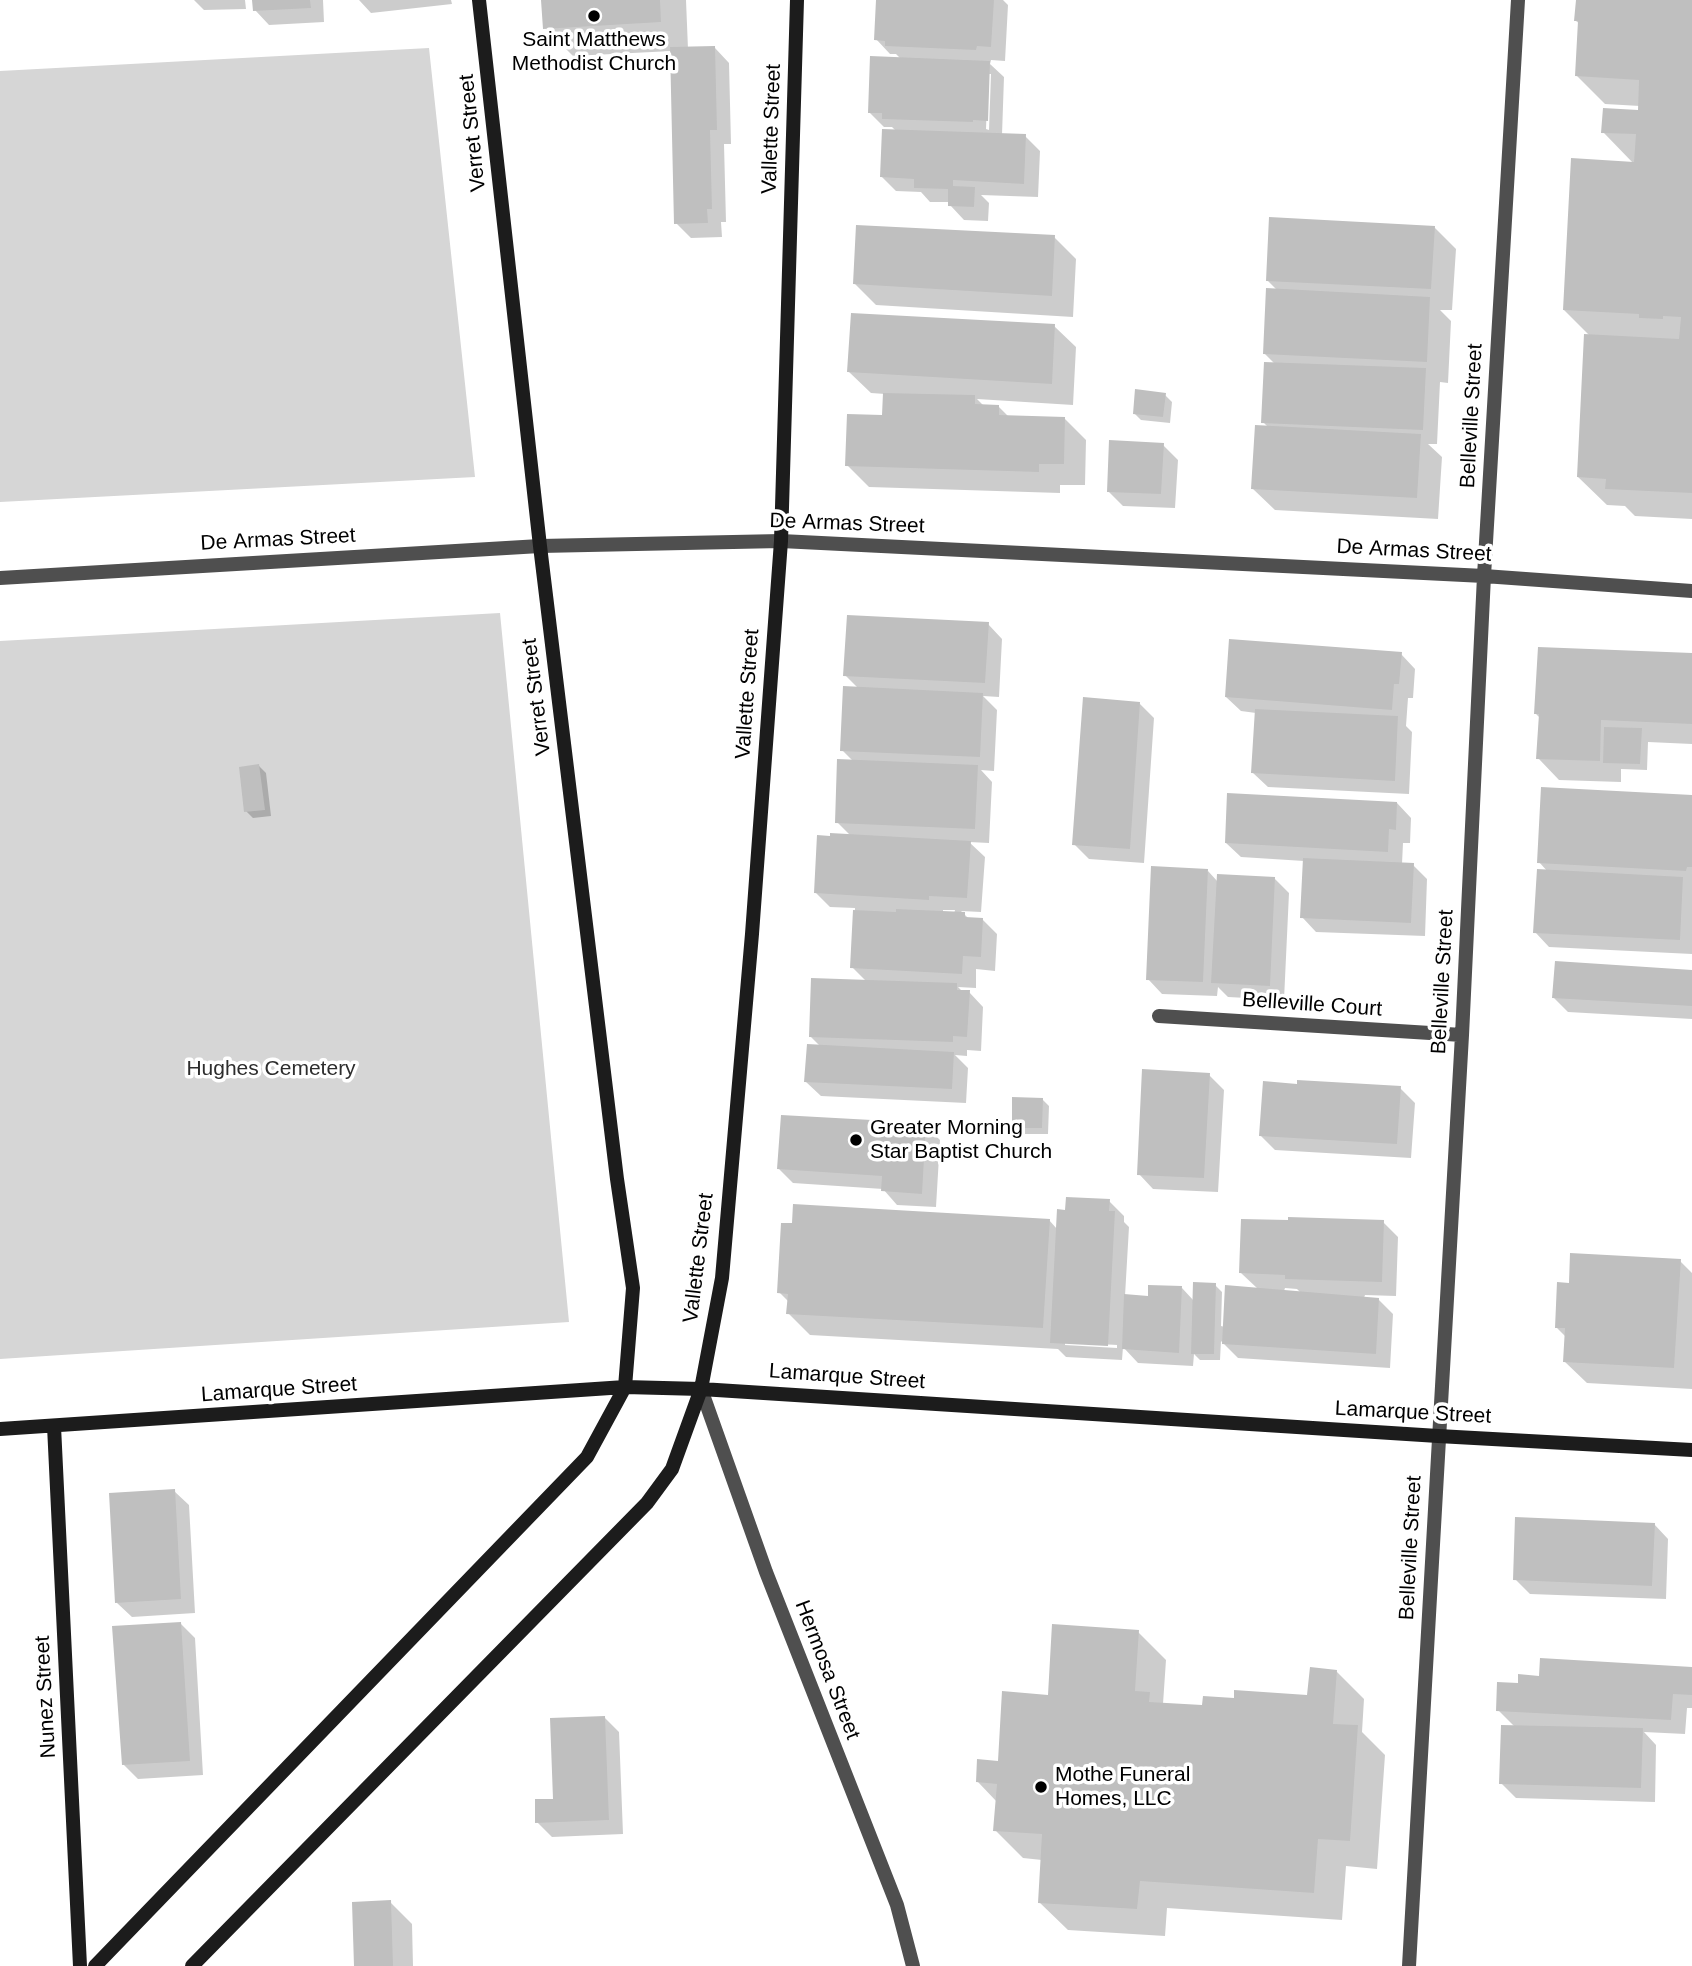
<!DOCTYPE html>
<style>
body{margin:0}
canvas{display:block;background:#fff}
</style>
<canvas width="1692" height="1966"></canvas>
<script>
const c = document.querySelector('canvas').getContext('2d');
c.lineJoin = 'round';
function paint(path, color) { c.fillStyle = color; c.fill(path, 'evenodd'); }
function strokePath(path, color, width, dash) { c.strokeStyle = color; c.lineWidth = width; c.lineCap = dash ? 'butt' : 'round'; c.setLineDash(dash || []); c.stroke(path); }
function label(font, color, halo, rows, align = 'center') {
  c.font = font + ' Arial,sans-serif'; c.lineWidth = 7; c.setLineDash([]); c.textBaseline = 'middle'; c.strokeStyle = halo; c.fillStyle = color; for (const [text, x, y, turn = 0] of rows) {
    c.save(); c.translate(x, y); c.rotate((+turn || 0) * Math.PI / 180); c.textAlign = isNaN(turn) ? turn : align; if (halo) c.strokeText(text, 0, 0); c.fillText(text, 0, 0); c.restore();
  }
}
const green = new Path2D(`
 M 429,48 L 475,477 L 0,502 L 0,71 Z
 M 500,613 L 569,1322 L 0,1359 L 0,641 Z`);
const shadow = new Path2D(`
 M 194,0 L 245,0 L 246,9 L 204,10 Z
 M 254,0 L 323,0 L 324,22 L 269,25 L 255,10 Z
 M 359,0 L 451,0 L 452,4 L 371,13 Z
 M 543,0 L 686,0 L 688,49 L 715,48 L 729,63 L 731,144 L 724,144 L 726,222 L 721,222 L 722,237 L 691,238 L 676,223 L 672,51 L 573,56 L 545,28 Z
 M 878,0 L 1003,0 L 1008,5 L 1005,61 L 991,60 L 990,64 L 1004,77 L 1002,135 L 1025,136 L 1040,151 L 1038,197 L 981,195 L 989,203 L 988,221 L 964,220 L 950,205 L 950,202 L 930,202 L 921,192 L 896,191 L 881,176 L 896,131 L 892,127 L 884,127 L 869,112 L 901,59 L 896,54 L 890,54 L 876,39 ZM 988,74 L 991,74 L 989,130 L 986,129 Z
 M 1581,0 L 1692,0 L 1692,519 L 1635,516 L 1625,506 L 1607,505 L 1578,477 L 1591,337 L 1564,310 L 1634,164 L 1603,132 L 1639,112 L 1640,106 L 1605,104 L 1577,76 L 1580,24 L 1576,21 Z
 M 1434,227 L 1456,249 L 1452,310 L 1440,310 L 1451,321 L 1448,383 L 1440,382 L 1437,444 L 1428,444 L 1442,457 L 1438,519 L 1275,510 L 1253,489 L 1268,427 L 1263,422 L 1275,364 L 1264,353 L 1278,291 L 1268,281 Z
 M 1054,237 L 1076,259 L 1073,317 L 876,305 L 855,284 Z
 M 1054,326 L 1076,347 L 1073,405 L 977,399 L 984,406 L 998,406 L 1009,417 L 1064,418 L 1086,440 L 1085,485 L 1060,485 L 1060,493 L 869,487 L 847,465 L 883,417 L 885,394 L 871,393 L 849,372 Z
 M 1165,395 L 1172,402 L 1170,423 L 1141,420 L 1134,413 Z
 M 1163,445 L 1178,460 L 1175,508 L 1123,506 L 1108,491 Z
 M 988,624 L 1002,639 L 999,697 L 983,696 L 997,710 L 994,771 L 981,770 L 992,782 L 989,843 L 969,842 L 985,857 L 981,912 L 961,911 L 969,919 L 982,919 L 997,934 L 995,971 L 976,969 L 976,988 L 958,987 L 963,992 L 969,992 L 983,1007 L 981,1051 L 967,1050 L 967,1056 L 955,1055 L 968,1068 L 966,1103 L 821,1096 L 806,1082 L 821,1047 L 810,1036 L 867,982 L 852,967 L 855,908 L 830,907 L 815,892 L 851,836 L 837,822 L 853,761 L 842,750 L 859,689 L 845,675 ZM 943,910 L 955,910 L 954,914 L 943,913 Z
 M 1401,654 L 1415,669 L 1413,698 L 1408,698 L 1406,726 L 1412,732 L 1409,794 L 1268,787 L 1253,773 L 1256,713 L 1241,711 L 1226,697 Z
 M 1692,655 L 1692,744 L 1648,742 L 1647,770 L 1621,769 L 1621,782 L 1559,780 L 1538,758 L 1540,718 L 1536,714 Z
 M 1139,703 L 1154,718 L 1144,863 L 1089,859 L 1074,844 Z
 M 259,766 L 266,773 L 271,816 L 253,818 L 246,811 Z
 M 1692,797 L 1692,954 L 1549,947 L 1535,932 L 1548,872 L 1539,862 Z
 M 1397,803 L 1411,818 L 1410,843 L 1403,843 L 1402,864 L 1413,865 L 1427,879 L 1425,936 L 1316,932 L 1302,917 L 1304,861 L 1241,857 L 1226,843 Z
 M 1208,871 L 1218,882 L 1274,878 L 1289,893 L 1284,1000 L 1228,997 L 1218,987 L 1217,996 L 1162,994 L 1148,979 Z
 M 1692,971 L 1692,1019 L 1568,1012 L 1554,998 Z
 M 1209,1075 L 1224,1090 L 1218,1192 L 1153,1189 L 1139,1174 Z
 M 1400,1088 L 1415,1103 L 1411,1158 L 1275,1150 L 1261,1136 Z
 M 1042,1099 L 1049,1106 L 1048,1134 L 1020,1134 L 1013,1128 Z
 M 925,1125 L 940,1140 L 936,1207 L 897,1205 L 883,1189 L 793,1183 L 779,1169 Z
 M 1109,1201 L 1124,1216 L 1124,1222 L 1129,1227 L 1125,1296 L 1150,1298 L 1182,1288 L 1194,1301 L 1215,1285 L 1222,1292 L 1221,1326 L 1225,1327 L 1258,1289 L 1241,1273 L 1383,1222 L 1398,1237 L 1396,1296 L 1365,1295 L 1364,1298 L 1378,1299 L 1393,1314 L 1390,1368 L 1238,1358 L 1221,1341 L 1220,1360 L 1200,1360 L 1194,1354 L 1193,1366 L 1138,1363 L 1123,1347 L 1122,1360 L 1066,1357 L 1058,1349 L 810,1335 L 788,1313 L 789,1302 L 779,1292 L 1049,1220 L 1057,1229 L 1067,1212 ZM 1285,1288 L 1297,1289 L 1301,1293 L 1284,1291 ZM 1065,1342 L 1117,1345 L 1117,1348 L 1065,1345 Z
 M 1680,1261 L 1692,1273 L 1692,1389 L 1587,1383 L 1565,1362 L 1566,1337 L 1557,1328 L 1570,1285 Z
 M 174,1491 L 189,1505 L 195,1613 L 132,1617 L 117,1603 Z
 M 1654,1524 L 1668,1539 L 1666,1599 L 1530,1594 L 1515,1579 Z
 M 181,1624 L 195,1638 L 203,1775 L 138,1779 L 123,1764 Z
 M 1138,1632 L 1166,1660 L 1163,1704 L 1204,1707 L 1236,1700 L 1309,1697 L 1336,1671 L 1364,1699 L 1362,1732 L 1385,1755 L 1377,1869 L 1346,1866 L 1342,1920 L 1167,1908 L 1165,1936 L 1068,1930 L 1039,1902 L 1042,1860 L 1023,1858 L 995,1830 L 997,1802 L 978,1782 L 999,1763 L 1049,1696 Z
 M 1692,1668 L 1692,1708 L 1687,1708 L 1685,1734 L 1644,1732 L 1656,1745 L 1655,1802 L 1516,1798 L 1501,1783 L 1515,1727 L 1498,1710 L 1519,1685 L 1541,1678 Z
 M 604,1717 L 619,1732 L 623,1834 L 552,1837 L 537,1822 L 555,1800 Z
 M 390,1902 L 412,1924 L 413,1966 L 356,1966 Z`);
const building = new Path2D(`
 M 252,0 L 310,0 L 311,8 L 253,11 Z
 M 541,0 L 660,0 L 661,22 L 543,29 Z
 M 876,0 L 994,0 L 991,47 L 977,46 L 976,50 L 885,46 L 885,41 L 874,40 Z
 M 1576,0 L 1692,0 L 1692,493 L 1605,489 L 1606,479 L 1577,477 L 1584,334 L 1679,339 L 1681,317 L 1663,316 L 1663,319 L 1639,318 L 1639,314 L 1563,310 L 1571,158 L 1634,162 L 1636,134 L 1601,133 L 1603,108 L 1638,110 L 1639,80 L 1575,76 L 1578,21 L 1574,21 Z
 M 715,46 L 717,130 L 710,130 L 712,209 L 707,209 L 708,223 L 674,224 L 670,47 Z
 M 870,56 L 990,61 L 988,121 L 973,120 L 973,122 L 882,119 L 882,113 L 868,113 Z
 M 882,129 L 1026,134 L 1024,184 L 953,180 L 953,186 L 975,187 L 974,207 L 948,206 L 948,189 L 914,188 L 914,179 L 880,177 Z
 M 1269,217 L 1435,226 L 1431,289 L 1266,281 Z
 M 856,225 L 1055,235 L 1052,296 L 853,284 Z
 M 1266,288 L 1430,297 L 1427,362 L 1263,354 Z
 M 851,313 L 1055,324 L 1052,384 L 847,372 Z
 M 1264,362 L 1426,368 L 1423,430 L 1261,423 Z
 M 1135,389 L 1166,393 L 1163,417 L 1133,414 Z
 M 883,393 L 975,395 L 975,404 L 999,405 L 999,415 L 1065,417 L 1064,464 L 1039,464 L 1039,472 L 845,466 L 847,414 L 882,415 Z
 M 1255,425 L 1421,434 L 1417,498 L 1251,489 Z
 M 1109,440 L 1164,443 L 1161,494 L 1107,492 Z
 M 847,615 L 989,622 L 985,683 L 843,676 Z
 M 1229,639 L 1402,652 L 1399,684 L 1394,684 L 1392,710 L 1225,697 Z
 M 1538,647 L 1692,653 L 1692,724 L 1601,720 L 1600,761 L 1536,759 L 1539,714 L 1534,714 Z
 M 843,686 L 983,693 L 980,757 L 840,751 Z
 M 1083,697 L 1140,702 L 1130,849 L 1072,845 Z
 M 1255,709 L 1398,716 L 1395,781 L 1251,773 Z
 M 1604,727 L 1642,728 L 1640,764 L 1603,763 Z
 M 837,759 L 978,765 L 975,829 L 835,823 Z
 M 259,764 L 265,810 L 244,812 L 239,767 Z
 M 1541,787 L 1692,795 L 1692,867 L 1687,867 L 1686,871 L 1537,863 Z
 M 1227,793 L 1397,802 L 1396,830 L 1389,829 L 1388,852 L 1225,843 Z
 M 830,833 L 971,841 L 967,898 L 929,896 L 929,900 L 814,893 L 817,835 L 830,836 Z
 M 1303,858 L 1414,863 L 1411,923 L 1300,918 Z
 M 1151,866 L 1208,869 L 1203,982 L 1146,980 Z
 M 1537,869 L 1683,877 L 1680,940 L 1533,933 Z
 M 1217,874 L 1275,877 L 1270,986 L 1211,983 Z
 M 896,909 L 965,912 L 965,917 L 983,918 L 981,957 L 963,956 L 962,974 L 850,968 L 853,910 L 896,912 Z
 M 1555,961 L 1692,970 L 1692,1006 L 1552,998 Z
 M 811,978 L 957,983 L 957,990 L 970,990 L 967,1037 L 953,1036 L 953,1042 L 809,1037 Z
 M 807,1044 L 954,1052 L 952,1089 L 804,1082 Z
 M 1142,1069 L 1210,1073 L 1204,1178 L 1137,1175 Z
 M 1297,1080 L 1401,1086 L 1397,1144 L 1259,1136 L 1263,1081 L 1297,1084 Z
 M 1012,1097 L 1043,1098 L 1042,1128 L 1012,1128 Z
 M 781,1115 L 926,1123 L 922,1194 L 881,1191 L 882,1176 L 777,1169 Z
 M 1066,1197 L 1110,1199 L 1109,1211 L 1115,1211 L 1108,1346 L 1050,1343 L 1057,1209 L 1065,1210 Z
 M 793,1204 L 1050,1219 L 1043,1328 L 786,1314 L 788,1294 L 777,1293 L 781,1223 L 792,1223 Z
 M 1288,1217 L 1384,1220 L 1382,1282 L 1285,1279 L 1285,1275 L 1239,1273 L 1241,1219 L 1288,1220 Z
 M 1570,1253 L 1681,1259 L 1674,1368 L 1563,1362 L 1565,1328 L 1555,1328 L 1557,1282 L 1569,1283 Z
 M 1193,1282 L 1216,1283 L 1214,1354 L 1191,1354 Z
 M 1148,1285 L 1182,1286 L 1179,1353 L 1122,1349 L 1124,1294 L 1148,1296 Z
 M 1225,1285 L 1379,1298 L 1376,1354 L 1222,1344 Z
 M 175,1489 L 181,1599 L 115,1603 L 109,1493 Z
 M 1515,1517 L 1655,1523 L 1652,1586 L 1513,1580 Z
 M 181,1622 L 190,1761 L 122,1765 L 112,1626 Z
 M 1052,1624 L 1139,1630 L 1135,1691 L 1150,1692 L 1149,1702 L 1202,1705 L 1203,1696 L 1234,1698 L 1234,1690 L 1307,1695 L 1310,1667 L 1337,1670 L 1333,1724 L 1358,1725 L 1350,1841 L 1318,1839 L 1314,1893 L 1140,1881 L 1137,1909 L 1038,1903 L 1042,1834 L 993,1831 L 997,1784 L 976,1782 L 977,1759 L 998,1761 L 1002,1691 L 1048,1695 Z
 M 1540,1658 L 1692,1667 L 1692,1695 L 1673,1694 L 1671,1720 L 1496,1711 L 1497,1682 L 1518,1683 L 1518,1674 L 1539,1676 Z
 M 605,1716 L 609,1820 L 535,1823 L 535,1799 L 553,1799 L 550,1718 Z
 M 1501,1725 L 1643,1728 L 1641,1788 L 1499,1784 Z
 M 391,1900 L 393,1966 L 354,1966 L 352,1902 Z`);
const street = new Path2D(`
 M 0,578 L 540,546 L 781,541 L 1484,576 L 1692,591
 M 1159,1016 L 1462,1035
 M 701,1389 L 766,1572 L 897,1905 L 913,1966
 M 1409,1966 L 1462,1035 L 1484,576 L 1518,0`);
const secondary = new Path2D(`
 M 54,1426 L 80,1966
 M 0,1429 L 625,1387 L 701,1389 L 1438,1436 L 1692,1450
 M 95,1966 L 587,1457 L 625,1387 L 633,1288 L 617,1179 L 540,546 L 479,0
 M 192,1966 L 647,1503 L 672,1469 L 701,1389 L 722,1278 L 752,934 L 781,541 L 797,0`);
const markers = [
 [594,16,7,"#000"],
 [856,1140,7,"#000"],
 [1041,1787,7,"#000"]
];
const poiNames = [
 ["Saint Matthews",594,40,"center"],
 ["Methodist Church",594,64,"center"],
 ["Greater Morning",870,1128],
 ["Star Baptist Church",870,1152],
 ["Mothe Funeral",1055,1775],
 ["Homes, LLC",1055,1799]
];
const streetNames = [
 ["Vallette Street",772,129,-88],
 ["Verret Street",473,133,-96],
 ["Belleville Street",1472,416,-87],
 ["De Armas Street",847,524,2],
 ["De Armas Street",278,540,-3],
 ["De Armas Street",1414,551,3],
 ["Vallette Street",748,694,-86],
 ["Verret Street",537,697,-97],
 ["Belleville Street",1443,982,-87],
 ["Belleville Court",1312,1005,4],
 ["Vallette Street",699,1258,-83],
 ["Lamarque Street",847,1377,4],
 ["Lamarque Street",279,1390,-4],
 ["Lamarque Street",1413,1413,3],
 ["Belleville Street",1411,1548,-87],
 ["Hermosa Street",827,1670,69],
 ["Nunez Street",46,1697,-93]
];
const parkNames = [
 ["Hughes Cemetery",271,1069]
];
paint(green, '#d6d6d6');
paint(shadow, '#0003');
paint(building, '#bfbfbf');
strokePath(street, '#4f4f4f', 14);
strokePath(secondary, '#1c1c1c', 14);
for (const [x, y, r, color] of markers) { const dot = new Path2D(); dot.arc(x, y, r, 0, 2 * Math.PI); c.fillStyle = color; c.fill(dot); strokePath(dot, '#fff', 2.5); }
label('21px', '#000', '#fff', poiNames, 'left');
label('21px', '#000', '#fff', streetNames);
label('21px', '#2d2d2d', '#fff', parkNames);
</script>
